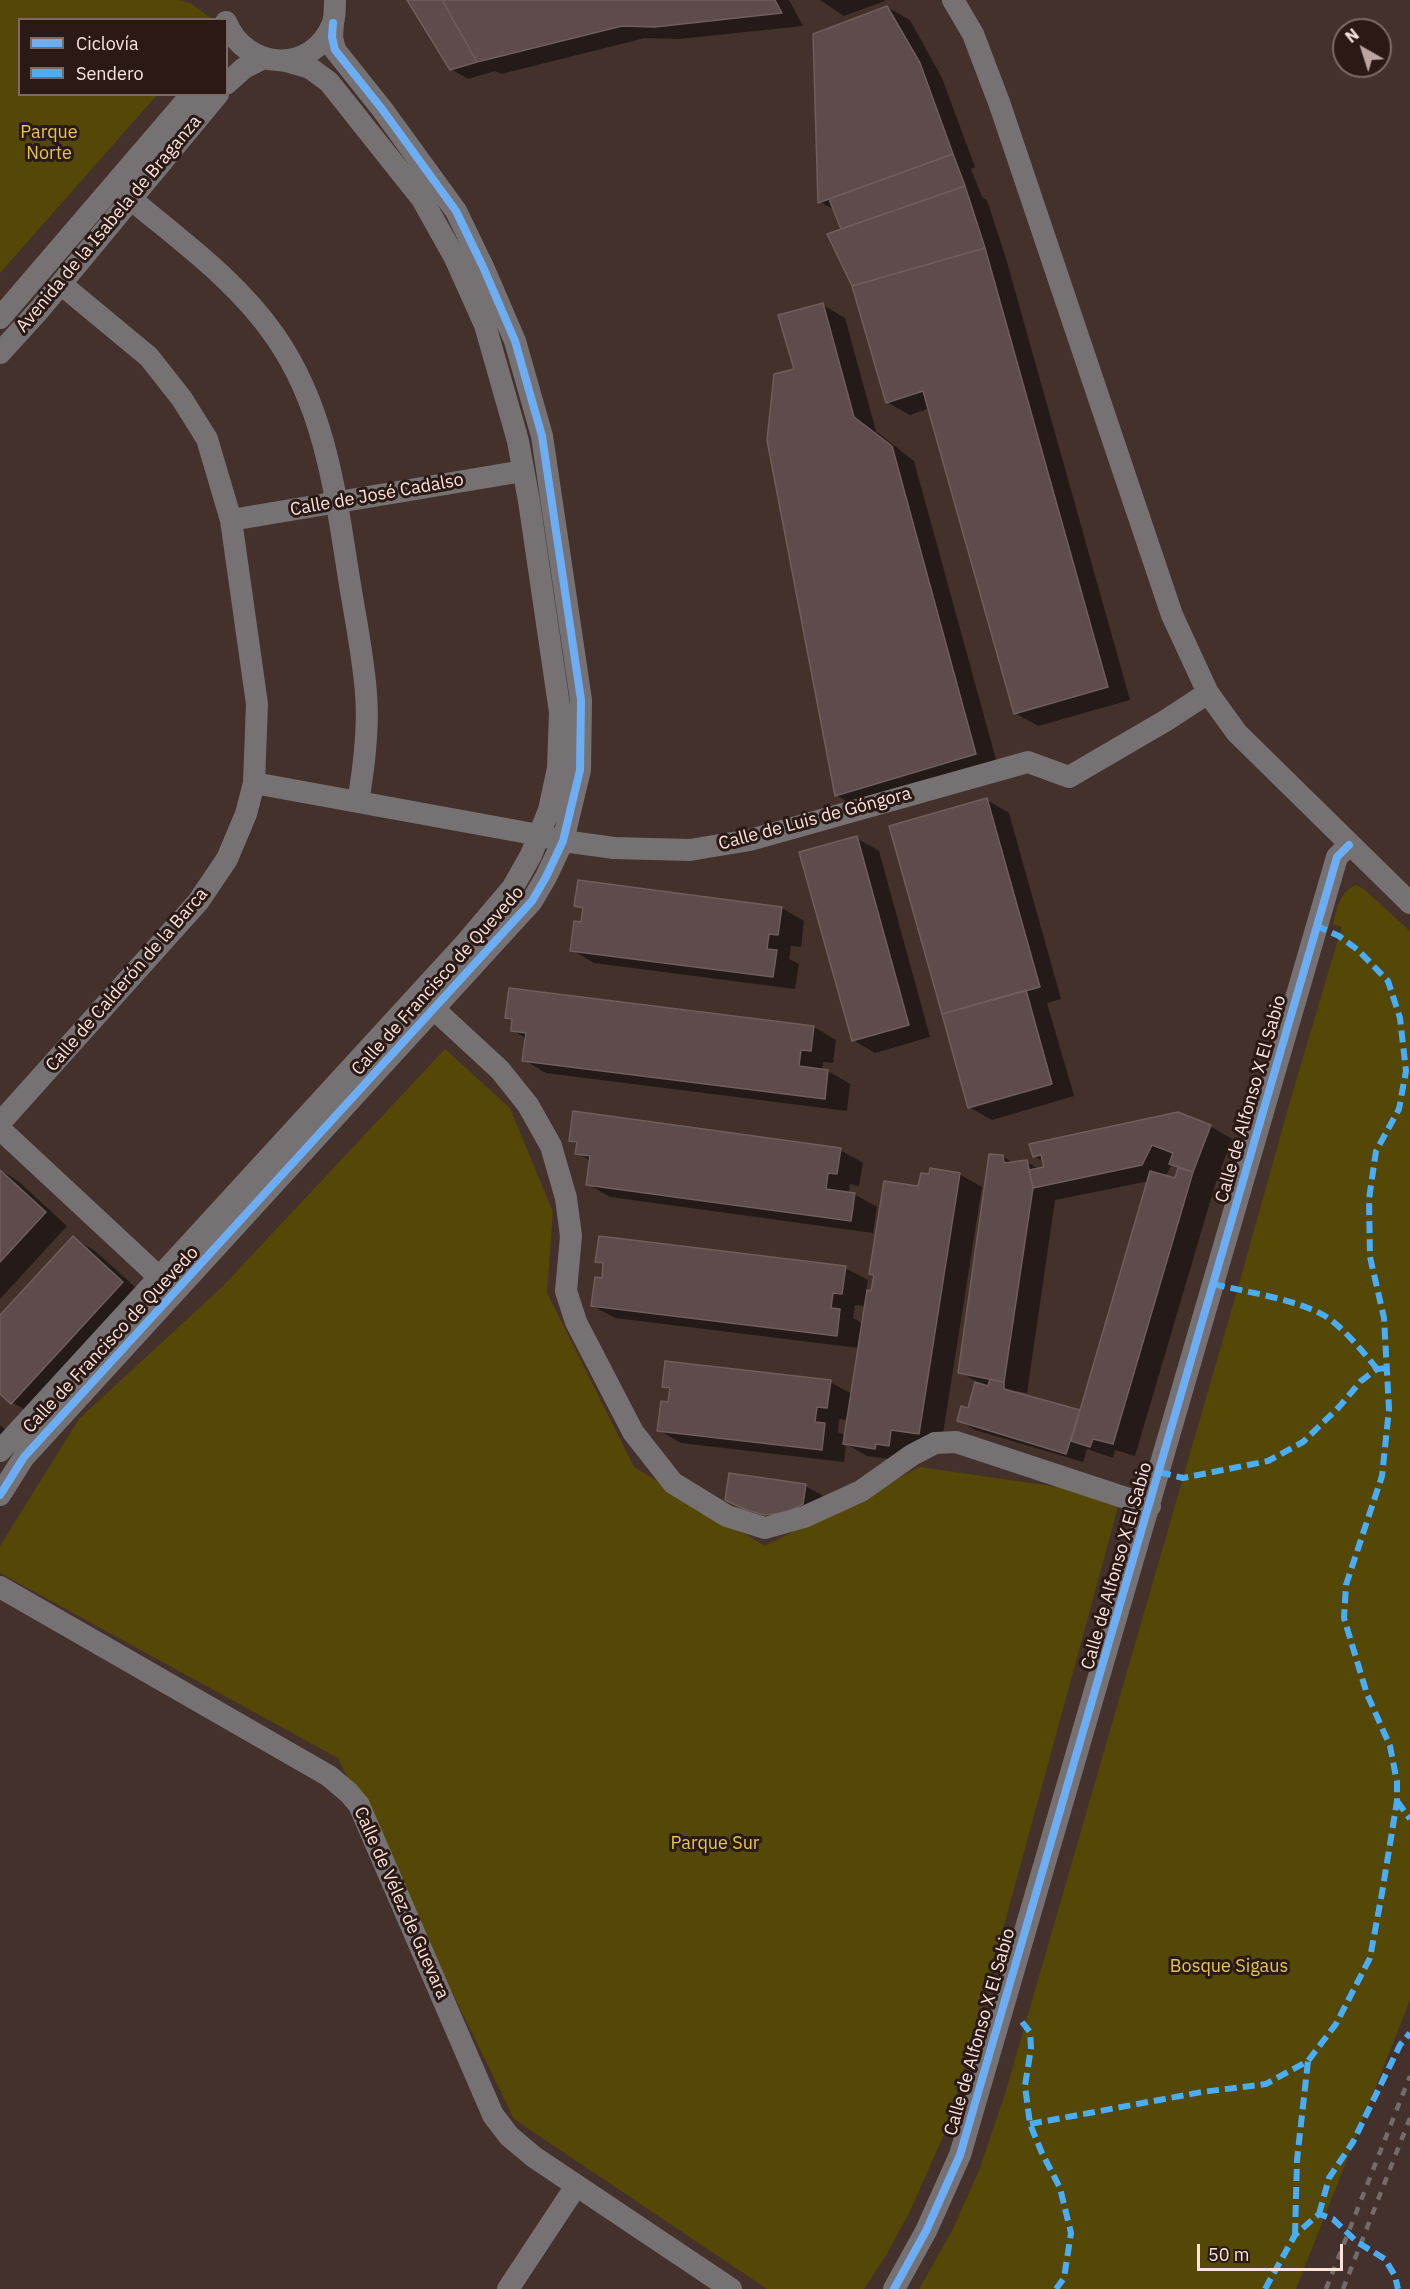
<!DOCTYPE html>
<meta charset="utf-8">
<style>
body{margin:0}
#map{position:relative;width:1410px;height:2289px;overflow:hidden;background:#44312c;font-family:"IBM Plex Sans",sans-serif}
canvas{display:block}
.legend{position:absolute;left:18px;top:18px;width:210px;height:78px;box-sizing:border-box;background:#2a1914;border:2px solid #7e6a64;margin:0;padding:8px 10px;list-style:none;font-size:18px;color:#fce4dd}
.legend li{display:flex;align-items:center;gap:12px;height:30px}
.legend b{width:30px;border:2px solid #7e6a64}
.north{position:absolute;left:1332px;top:18px;width:60px;height:60px;box-sizing:border-box;background:#2a1914;border:2px solid #7e6a64;border-radius:50%;rotate:321deg;font-size:16px;font-weight:700;line-height:24px;text-align:center;color:#fce4dd}
.north::after{content:'';display:block;margin:auto;width:21px;height:27px;background:#bca59f;clip-path:polygon(50% 0,100% 100%,50% 72%,0 100%)}
.scale{position:absolute;left:1197px;top:2244px;width:146px;height:27px;box-sizing:border-box;border:3px solid #fce4dd;border-top:0;padding-left:8px;font-size:18px;line-height:21px;white-space:nowrap;color:#fce4dd;-webkit-text-stroke:4px #2a1914;paint-order:stroke}
</style>
<div id="map">
<canvas width="1410" height="2289"></canvas>
<ul class="legend">
<li><b style="height:8px;background:#6dadf4"></b>Ciclovía</li>
<li><b style="height:8px;background:#49aef6"></b>Sendero</li>
</ul>
<div class="north">N</div>
<div class="scale">50 m</div>
</div>
<script>
const c = document.querySelector('canvas').getContext('2d');
c.lineJoin = 'round';
function paint(path, color) { c.fillStyle = color; c.fill(path, 'evenodd'); }
function strokePath(path, color, width, dash) { c.strokeStyle = color; c.lineWidth = width; c.lineCap = dash ? 'butt' : 'round'; c.setLineDash(dash || []); c.stroke(path); }
function label(font, color, halo, rows, align = 'center') {
  c.font = font + ' "IBM Plex Sans",sans-serif'; c.lineWidth = 6; c.setLineDash([]); c.textBaseline = 'middle'; c.strokeStyle = halo; c.fillStyle = color; for (const [text, x, y, turn = 0] of rows) {
    c.save(); c.translate(x, y); c.rotate((+turn || 0) * Math.PI / 180); c.textAlign = isNaN(turn) ? turn : align; if (halo) c.strokeText(text, 0, 0); c.fillText(text, 0, 0); c.restore();
  }
}
const green = new Path2D(`
 M 0,0 L 178,0 L 190,3 L 211,18 L 20,20 L 20,94 L 157,95 L 0,273 Z
 M 1356,885 L 1365,890 L 1410,931 L 1410,2000 L 1296,2289 L 919,2289 L 952,2231 L 980,2168 L 1005,2094 L 1237,1291 L 1291,1098 L 1339,936 L 1342,927 L 1333,924 C 1337,908 1339,892 1356,885 Z
 M 445,1049 L 510,1108 L 553,1212 L 547,1293 L 634,1467 L 765,1546 L 920,1467 L 1121,1496 L 981,2010 L 946,2130 L 910,2211 L 887,2254 L 864,2289 L 767,2289 L 514,2119 L 338,1758 L 0,1573 L 0,1546 L 79,1419 L 223,1286 Z`);
const shadow = new Path2D(`
 M 409,0 L 789,0 L 803,26 L 679,39 L 645,38 L 501,74 L 495,71 L 468,79 L 451,69 Z
 M 820,0 L 884,0 L 885,1 L 844,16 Z
 M 887,7 L 910,20 L 942,78 L 975,167 L 971,169 L 982,197 L 987,200 L 1007,262 L 1130,700 L 1038,726 L 1015,713 L 930,408 L 910,415 L 887,402 L 845,229 L 842,228 L 835,210 L 820,202 Z
 M 823,305 L 845,318 L 876,431 L 914,461 L 998,767 L 859,808 L 836,795 L 796,370 Z
 M 987,800 L 1009,813 L 1061,999 L 1047,1003 L 1074,1096 L 992,1120 L 969,1107 Z
 M 856,838 L 879,851 L 930,1037 L 875,1053 L 853,1040 Z
 M 579,882 L 782,908 L 804,921 L 801,947 L 791,946 L 789,959 L 799,964 L 795,989 L 594,963 L 572,950 L 582,923 L 584,910 L 576,906 Z
 M 506,1017 L 814,1027 L 836,1040 L 833,1063 L 823,1062 L 822,1070 L 828,1071 L 850,1084 L 847,1111 L 546,1073 L 524,1060 L 527,1039 L 512,1030 L 514,1022 Z
 M 1210,1126 L 1232,1139 L 1215,1185 L 1135,1456 L 1115,1450 L 1113,1458 L 1087,1449 L 1083,1462 L 975,1430 L 958,1420 L 969,1410 L 977,1382 L 960,1372 L 1002,1156 L 1014,1163 L 1027,1162 L 1040,1170 L 1046,1169 L 1044,1162 L 1034,1156 ZM 1172,1164 L 1179,1168 L 1176,1180 L 1165,1177 ZM 1149,1181 L 1081,1412 L 1015,1394 L 1016,1391 L 1027,1393 L 1055,1200 Z
 M 571,1140 L 840,1150 L 863,1163 L 859,1186 L 850,1184 L 849,1193 L 854,1194 L 877,1207 L 873,1233 L 610,1197 L 588,1184 L 591,1161 L 577,1153 L 578,1145 Z
 M 0,1170 L 18,1181 L 67,1226 L 0,1299 Z
 M 959,1174 L 982,1187 L 941,1446 L 898,1460 L 867,1456 L 846,1444 L 844,1462 L 681,1443 L 659,1430 L 669,1404 L 671,1391 L 663,1386 L 830,1382 L 852,1394 L 859,1348 L 615,1318 L 593,1306 L 603,1279 L 605,1266 L 597,1262 L 845,1268 L 868,1280 L 866,1292 L 873,1293 L 875,1276 L 871,1273 L 920,1188 ZM 855,1305 L 866,1306 L 863,1324 L 853,1318 ZM 839,1419 L 848,1420 L 846,1436 L 838,1432 Z
 M 73,1238 L 95,1251 L 144,1295 L 34,1415 L 12,1402 L 0,1392 L 0,1317 Z
 M 0,1425 L 15,1438 L 0,1454 Z
 M 805,1486 L 822,1495 L 819,1514 L 763,1518 L 744,1509 Z`);
const building = new Path2D(`
 M 407,0 L 442,0 L 477,62 L 450,70 Z
 M 442,0 L 775,0 L 782,13 L 655,27 L 622,26 L 477,62 Z
 M 887,6 L 920,63 L 953,154 L 818,203 L 813,34 Z
 M 953,154 L 965,186 L 841,229 L 829,199 Z
 M 965,186 L 985,248 L 852,286 L 827,234 Z
 M 985,248 L 1108,687 L 1014,714 L 923,391 L 886,403 L 852,286 Z
 M 823,303 L 854,417 L 892,446 L 976,754 L 835,796 L 767,440 L 774,374 L 794,369 L 778,315 Z
 M 987,798 L 1040,987 L 942,1014 L 889,826 Z
 M 857,836 L 909,1025 L 852,1041 L 799,852 Z
 M 578,880 L 782,907 L 778,935 L 769,934 L 767,949 L 777,950 L 773,977 L 570,951 L 574,921 L 581,922 L 583,908 L 574,906 Z
 M 509,988 L 814,1026 L 811,1051 L 801,1050 L 799,1066 L 828,1070 L 825,1099 L 522,1061 L 526,1033 L 511,1031 L 512,1019 L 505,1018 Z
 M 1026,990 L 1052,1084 L 968,1108 L 942,1014 Z
 M 573,1111 L 841,1148 L 837,1174 L 828,1173 L 826,1189 L 855,1193 L 851,1221 L 586,1185 L 590,1156 L 575,1154 L 577,1142 L 569,1141 Z
 M 1178,1112 L 1211,1125 L 1193,1172 L 1169,1164 L 1173,1153 L 1152,1145 L 1142,1165 L 1033,1188 L 1029,1170 L 1044,1167 L 1041,1155 L 1033,1157 L 1029,1144 Z
 M 989,1154 L 1003,1155 L 1004,1163 L 1027,1160 L 1033,1188 L 1004,1382 L 958,1373 Z
 M 930,1168 L 960,1173 L 919,1434 L 891,1430 L 889,1446 L 876,1444 L 875,1449 L 843,1444 L 867,1290 L 871,1291 L 874,1275 L 869,1274 L 884,1181 L 918,1186 L 921,1173 L 929,1174 Z
 M 1178,1168 L 1193,1172 L 1113,1444 L 1093,1439 L 1090,1447 L 1071,1441 L 1150,1171 L 1175,1178 Z
 M 0,1170 L 46,1212 L 0,1262 Z
 M 73,1236 L 123,1282 L 11,1404 L 0,1394 L 0,1315 Z
 M 599,1236 L 846,1266 L 842,1294 L 833,1293 L 831,1308 L 840,1309 L 837,1336 L 591,1306 L 595,1277 L 602,1278 L 603,1263 L 595,1262 Z
 M 665,1361 L 831,1380 L 827,1408 L 817,1407 L 815,1422 L 825,1423 L 822,1450 L 657,1431 L 661,1401 L 668,1402 L 670,1388 L 662,1387 Z
 M 990,1379 L 1004,1382 L 1004,1389 L 1080,1410 L 1066,1454 L 957,1421 L 961,1406 L 968,1408 L 975,1382 L 988,1386 Z
 M 729,1473 L 806,1484 L 803,1504 L 785,1513 L 764,1515 L 744,1509 L 725,1500 Z`);
const minor = new Path2D(`
 M 953,0 L 973,34 L 1000,105 L 1172,615 L 1208,693 L 1237,733 L 1410,903
 M 226,22 C 246,71 313,75 333,23 C 335,16 335,7 335,0
 M 226,84 L 244,68 L 264,58
 M 131,199 C 182,242 236,280 275,336 C 324,406 335,490 348,572 C 354,612 363,653 366,693 C 369,729 364,767 358,802
 M 0,318 L 192,94
 M 0,353 L 40,309 L 218,94
 M 231,520 L 523,471
 M 254,783 L 539,835 L 563,841 L 614,848 L 690,850 L 750,840 L 1028,762 L 1069,777 L 1165,721 L 1208,693
 M 434,1009 L 500,1070 L 528,1105 L 551,1146 L 566,1198 L 571,1236 L 566,1291 L 576,1322 L 633,1432 L 673,1483 L 727,1516 L 765,1528 L 804,1517 L 861,1491 L 912,1455 L 935,1443 L 956,1442 L 1150,1506
 M 0,1123 L 198,902 L 227,859 L 246,814 L 254,783 L 257,704 L 231,520 L 207,439 L 182,399 L 149,357 L 61,284
 M 0,1129 L 159,1277
 M 0,1451 L 463,946 L 513,887 L 531,855 L 549,810 L 558,768 L 560,712 L 529,501 L 518,441 L 485,325 L 455,258 L 422,199 L 329,82 L 310,68 L 286,61
 M 0,1495 L 24,1457 L 532,901 L 546,877 L 563,841 L 580,770 L 581,700 L 542,436 L 515,341 L 484,269 L 456,211 L 382,109 L 335,50 L 332,37 L 333,23
 M 0,1587 L 329,1776 L 349,1793 L 359,1805 L 493,2115 L 509,2136 L 534,2157 L 731,2289
 M 508,2289 L 576,2186
 M 894,2289 L 926,2231 L 960,2155 L 1337,857 L 1349,845`);
const rail = new Path2D(`
 M 1326,2289 L 1410,2076
 M 1343,2289 L 1410,2118`);
const quiet = new Path2D(`
 M 1213,1284 C 1246,1292 1296,1299 1325,1316 C 1341,1325 1365,1354 1377,1369
 M 1159,1472 L 1183,1478 L 1268,1461 L 1303,1442 L 1339,1407 L 1361,1381 L 1377,1369 L 1388,1368
 M 1397,1801 L 1410,1819
 M 1022,2022 L 1030,2032 L 1031,2048 L 1025,2086 L 1030,2124 L 1042,2153 L 1060,2188 L 1071,2233 L 1064,2278 L 1056,2289
 M 1030,2124 L 1202,2092 L 1266,2084 L 1308,2061 L 1336,2024 L 1370,1958 L 1382,1893 L 1397,1801 L 1397,1782 L 1390,1746 L 1367,1694 L 1344,1618 L 1346,1585 L 1382,1476 L 1389,1409 L 1384,1318 L 1370,1257 L 1369,1199 L 1376,1151 L 1399,1109 L 1406,1071 L 1400,1018 L 1388,981 L 1358,950 L 1339,936 L 1317,926
 M 1319,2214 L 1329,2178 L 1353,2142 L 1400,2045 L 1410,2033
 M 1295,2235 L 1297,2160 L 1308,2061
 M 1265,2289 L 1295,2235 L 1319,2214 L 1333,2219 L 1357,2242 L 1385,2259 L 1395,2276 L 1398,2289`);
const cycleway = new Path2D(`
 M 0,1495 L 24,1457 L 532,901 L 546,877 L 563,841 L 580,770 L 581,700 L 542,436 L 515,341 L 484,269 L 456,211 L 382,109 L 335,50 L 332,37 L 333,23
 M 894,2289 L 926,2231 L 960,2155 L 1337,857 L 1349,845`);
const parkNames = [
 ["Parque",49,133],
 ["Norte",49,154],
 ["Parque Sur",715,1844],
 ["Bosque Sigaus",1229,1967]
];
const streetNames = [
 ["Avenida de la Isabela de Braganza",109,224,-50],
 ["Calle de José Cadalso",377,495,-10],
 ["Calle de Luis de Góngora",815,819,-15],
 ["Calle de Calderón de la Barca",127,980,-49],
 ["Calle de Francisco de Quevedo",438,981,-48],
 ["Calle de Alfonso X El Sabio",1251,1099,-74],
 ["Calle de Francisco de Quevedo",111,1340,-47],
 ["Calle de Alfonso X El Sabio",1117,1566,-74],
 ["Calle de Vélez de Guevara",401,1903,66],
 ["Calle de Alfonso X El Sabio",980,2032,-74]
];
paint(green, '#554706');
paint(shadow, '#0007');
paint(building, '#5d4c4b');
strokePath(building, '#6f5e5c', 1.5);
strokePath(minor, '#767274', 22);
strokePath(rail, '#746b6a', 4.5, [8, 8]);
strokePath(quiet, '#49aef6', 6, [12, 6]);
strokePath(cycleway, '#6dadf4', 8);
label('18px', '#e2c74c', '#2a1914', parkNames);
label('18px', '#fce4dd', '#2a1914', streetNames);
</script>
